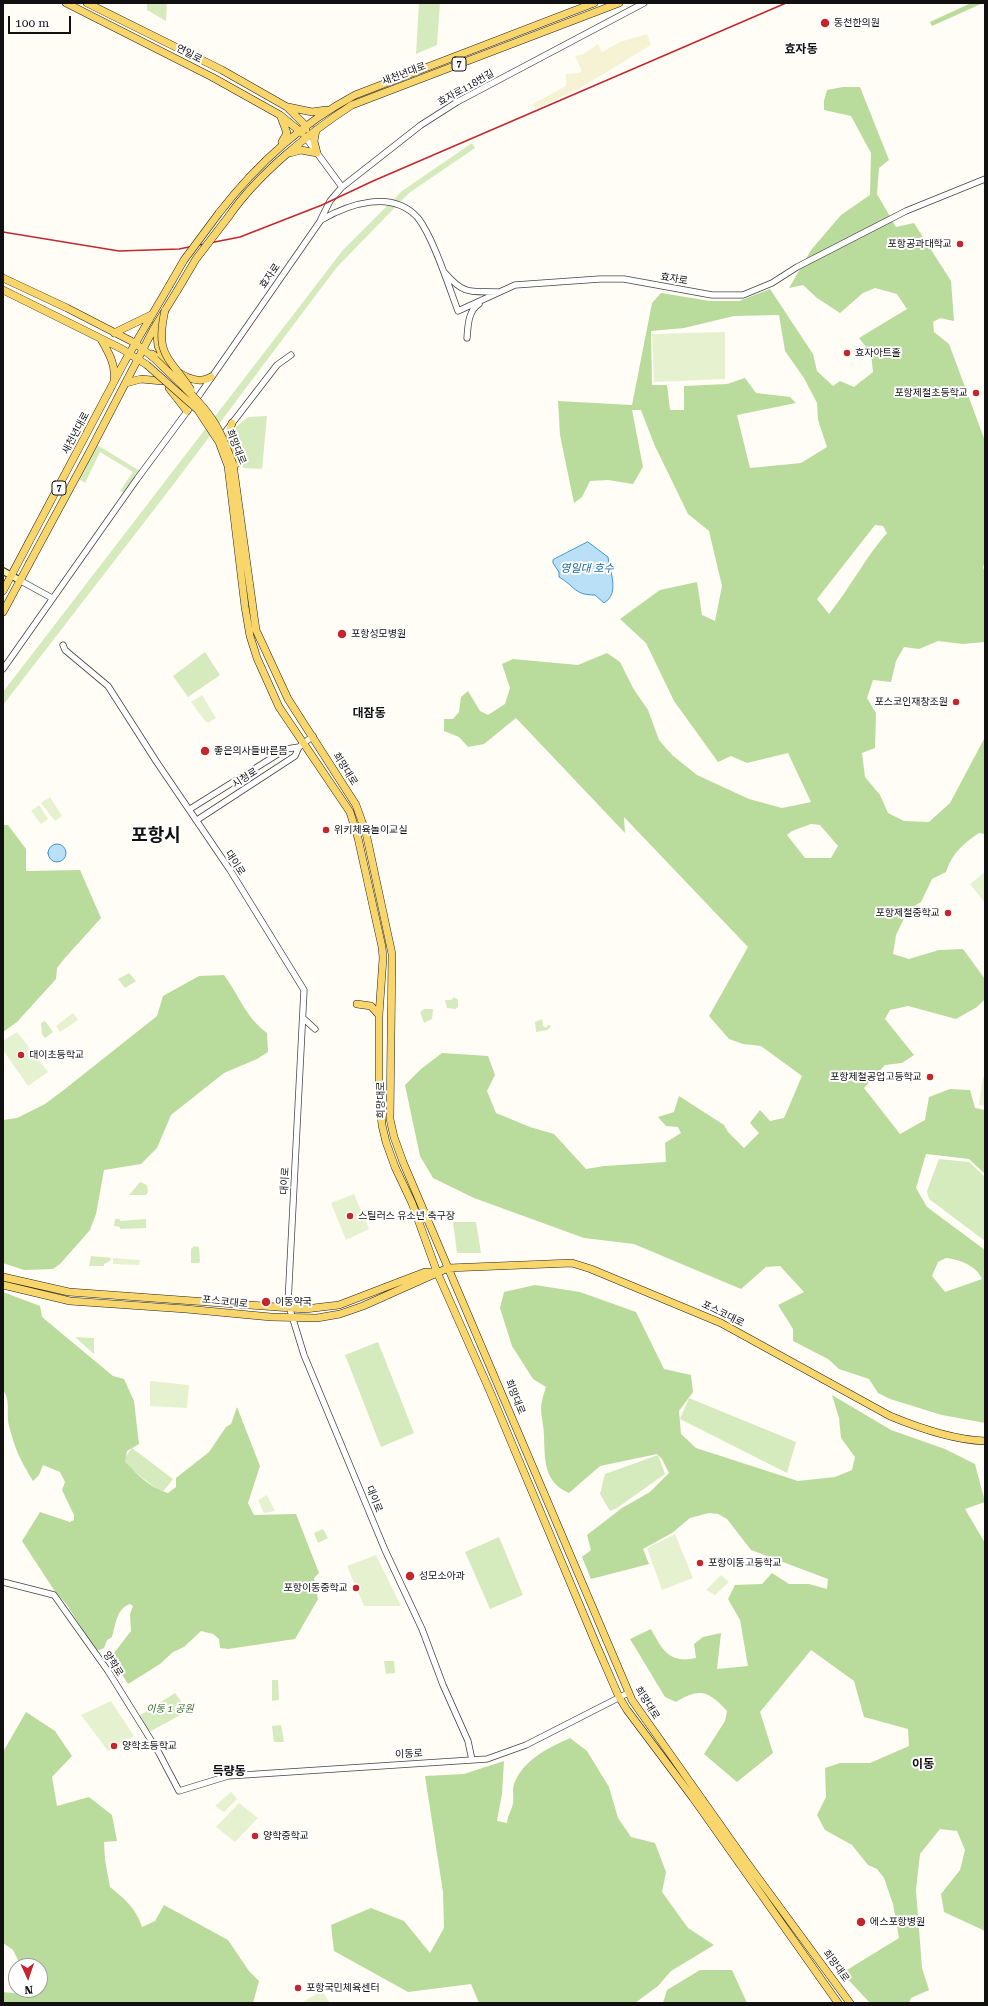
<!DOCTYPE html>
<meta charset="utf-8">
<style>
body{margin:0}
#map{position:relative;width:988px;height:2006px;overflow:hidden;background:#fffdf5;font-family:"Roboto Serif",serif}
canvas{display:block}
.frame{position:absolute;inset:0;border:4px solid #111;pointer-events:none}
.north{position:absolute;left:8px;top:1958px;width:40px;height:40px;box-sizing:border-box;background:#fff;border:1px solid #a0a0a0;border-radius:50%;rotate:177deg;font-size:11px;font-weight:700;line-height:16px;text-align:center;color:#111}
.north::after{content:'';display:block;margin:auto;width:14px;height:18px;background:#c4262e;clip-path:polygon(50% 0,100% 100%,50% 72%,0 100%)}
.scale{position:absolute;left:8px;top:16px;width:63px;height:18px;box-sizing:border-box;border:2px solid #111;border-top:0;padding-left:5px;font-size:12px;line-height:14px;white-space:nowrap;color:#111;-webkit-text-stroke:3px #fff;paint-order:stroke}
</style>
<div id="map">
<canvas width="988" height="2006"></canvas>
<div class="frame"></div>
<div class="north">N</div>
<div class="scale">100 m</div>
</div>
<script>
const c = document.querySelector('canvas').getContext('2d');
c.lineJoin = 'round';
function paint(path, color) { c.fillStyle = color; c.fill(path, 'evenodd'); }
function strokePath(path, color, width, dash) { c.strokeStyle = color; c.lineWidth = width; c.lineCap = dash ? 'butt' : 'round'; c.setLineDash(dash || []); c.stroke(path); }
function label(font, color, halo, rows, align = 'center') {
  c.font = font + ' "Roboto Serif","Noto Sans KR",serif'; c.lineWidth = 4; c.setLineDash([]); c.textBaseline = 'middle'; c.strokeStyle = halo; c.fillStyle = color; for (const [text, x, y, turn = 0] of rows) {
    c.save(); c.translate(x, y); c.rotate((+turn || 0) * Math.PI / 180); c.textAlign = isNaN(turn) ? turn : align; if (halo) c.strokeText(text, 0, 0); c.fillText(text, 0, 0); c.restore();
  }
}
const farmland = new Path2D(`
 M 647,34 L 651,45 L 577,90 L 535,109 L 533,104 L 566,86 L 566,74 L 578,73 L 582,71 L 575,56 L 582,55 L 598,44 L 602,52 L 620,42 Z`);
const green = new Path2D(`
 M 147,3 L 167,3 L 166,21 L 147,10 Z
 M 419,3 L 440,3 L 437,45 L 416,54 Z
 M 472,143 L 475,148 L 409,193 L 337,267 L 173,485 L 3,705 L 3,692 L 343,250 L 402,191 Z
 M 267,416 L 262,469 L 243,468 L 235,428 L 248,417 Z
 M 97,445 L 140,471 L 124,493 L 120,491 L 133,472 L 100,452 L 85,483 L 79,479 Z
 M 205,652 L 220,675 L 188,697 L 173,676 Z
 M 129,973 L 136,981 L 125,988 L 118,979 Z
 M 454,997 L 458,1000 L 458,1007 L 455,1009 L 447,1008 L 445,1000 L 451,1000 Z
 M 424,1009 L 433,1009 L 432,1019 L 424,1023 L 420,1012 Z
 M 542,1019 L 543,1026 L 546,1028 L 548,1025 L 550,1025 L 550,1028 L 547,1030 L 536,1032 L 535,1022 Z
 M 45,1021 L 53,1032 L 45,1038 L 42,1034 L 41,1023 Z
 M 939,1159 L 969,1162 L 985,1177 L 985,1241 L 929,1199 L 927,1191 Z
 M 140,1182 L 147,1185 L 148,1192 L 146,1195 L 129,1195 Z
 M 115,1219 L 120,1219 L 120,1221 L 146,1219 L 146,1228 L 120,1229 L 120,1227 L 114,1226 Z
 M 453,1222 L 476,1222 L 481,1253 L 457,1253 Z
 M 194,1246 L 199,1247 L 200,1261 L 199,1263 L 191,1263 L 191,1249 Z
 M 91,1256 L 111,1258 L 110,1261 L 104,1264 L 104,1266 L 89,1266 Z
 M 75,1337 L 94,1338 L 94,1354 Z
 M 378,1342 L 414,1433 L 381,1447 L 345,1355 Z
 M 689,1398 L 796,1442 L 787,1473 L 680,1419 Z
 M 132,1448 L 173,1479 L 162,1493 L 122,1462 Z
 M 658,1455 L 665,1474 L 617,1508 L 610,1511 L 600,1494 L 605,1474 Z
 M 323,1529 L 328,1538 L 318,1543 L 314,1533 Z
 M 499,1537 L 523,1595 L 490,1609 L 465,1552 Z
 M 384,1661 L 394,1661 L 395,1673 L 386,1674 Z
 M 272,1680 L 278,1680 L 279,1700 L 272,1701 Z
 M 175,1693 L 188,1711 L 147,1733 L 136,1718 Z
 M 281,1725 L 284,1742 L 274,1742 L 272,1726 Z`);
const forest = new Path2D(`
 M 971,3 L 983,3 L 932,26 L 930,22 Z
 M 843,87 L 860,87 L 889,160 L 879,168 L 877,194 L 896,227 L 914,223 L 951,281 L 954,321 L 940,318 L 933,322 L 934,332 L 949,344 L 985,441 L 985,562 L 983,567 L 985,573 L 985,642 L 963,644 L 938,641 L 919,649 L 904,647 L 896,661 L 891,682 L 873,680 L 867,698 L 876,713 L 875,748 L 862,753 L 865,777 L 880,795 L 888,813 L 904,821 L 929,822 L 950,803 L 984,739 L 985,740 L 985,834 L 979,833 C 963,844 952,853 946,872 L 932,879 L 921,902 L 908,910 L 896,935 L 893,954 L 909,959 L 939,950 L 963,949 L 985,979 L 984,1000 L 977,1007 L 956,1019 L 908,1006 L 890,1010 L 885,1019 L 914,1055 L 902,1063 L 885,1065 L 864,1088 L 900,1134 L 925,1120 L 929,1097 L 950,1089 L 970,1090 L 975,1108 L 985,1110 L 985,1174 L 969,1159 L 926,1154 L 916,1188 L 927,1207 L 985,1250 L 985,1423 L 942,1415 L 890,1399 L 878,1393 L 869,1379 L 839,1369 L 828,1359 L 793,1341 L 793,1329 L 778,1305 L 804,1292 L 780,1266 L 766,1267 L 741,1289 L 634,1244 L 584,1238 L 474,1198 L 433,1178 L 420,1156 L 405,1085 L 421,1069 L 442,1053 L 488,1056 L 495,1075 L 487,1091 L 496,1113 L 530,1127 L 554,1134 L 586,1169 L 604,1166 L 666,1162 L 665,1143 L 681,1133 L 678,1127 L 666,1126 L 658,1117 L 674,1112 L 679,1096 L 724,1125 L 728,1132 L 744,1148 L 759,1133 L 750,1123 L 760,1110 L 770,1121 L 784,1118 L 802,1076 L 761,1046 L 743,1044 L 729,1039 L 709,1016 L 748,947 L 624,817 L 625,833 L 516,718 L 484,744 L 468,747 L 459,737 L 444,731 L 444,719 L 453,719 L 459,712 L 461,697 L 468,691 L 480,711 L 488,715 L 505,704 L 510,688 L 502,664 L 513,659 L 578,665 L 607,653 L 620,662 L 633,688 L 648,710 L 659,740 L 672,755 L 697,775 L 749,799 L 782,808 L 811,802 L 788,753 L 747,763 L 731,756 L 718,762 L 674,701 L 646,643 L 620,619 L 660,590 L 697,582 L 702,615 L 715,621 L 722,586 L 709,531 L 688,514 L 654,444 L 641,410 L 632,410 L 643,467 L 633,484 L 608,480 L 590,481 L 582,497 L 574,503 L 560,435 L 558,401 L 632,405 L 652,303 L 661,293 L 710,301 L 739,301 L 770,289 L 813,354 L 817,371 L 833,386 L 840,381 L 854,387 L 873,372 L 871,353 L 859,338 L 907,309 L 897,294 L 875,288 L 863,293 L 840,313 L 817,298 L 803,285 L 789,288 L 811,250 L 841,215 L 870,195 L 871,153 L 851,116 L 824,110 L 824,101 L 827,90 ZM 779,315 L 785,351 L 804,378 L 817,403 L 818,420 L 827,447 L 801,463 L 750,468 L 737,415 L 796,403 L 790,397 L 756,393 L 745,378 L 727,384 L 684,386 L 684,410 L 670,410 L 667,385 L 652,385 L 651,331 L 684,328 L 734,316 ZM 875,525 L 883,526 L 887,533 C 865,558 850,588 829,614 L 817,599 ZM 811,824 L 820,825 L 838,846 L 831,858 L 805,858 L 787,835 L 792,831 ZM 946,1258 C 959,1259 977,1266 982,1279 L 945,1292 L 932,1276 L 938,1262 Z
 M 3,825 L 8,825 L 26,849 L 26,871 L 80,870 L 101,918 L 64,959 L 57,968 L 56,979 L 17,1022 L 3,1032 Z
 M 224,975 C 238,994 247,1019 267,1033 L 268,1052 L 257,1059 L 224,1073 L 171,1115 L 157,1148 L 141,1164 L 104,1170 L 96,1214 L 90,1230 L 60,1264 L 53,1269 L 24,1270 L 3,1263 L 3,1120 L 17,1118 L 45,1104 L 65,1089 L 157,1016 L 163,996 L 199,976 Z
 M 535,1285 L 580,1292 L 636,1312 L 664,1369 L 691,1375 L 693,1392 L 679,1411 L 681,1434 L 696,1448 L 798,1481 L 835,1477 L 852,1470 L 855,1457 L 841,1438 L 839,1418 L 832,1395 L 891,1430 L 945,1449 L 975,1464 L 985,1502 L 965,1509 L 985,1543 L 985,1931 L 944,1912 L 941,1894 L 960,1870 L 965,1850 L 957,1831 L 940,1829 L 920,1854 L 916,1890 L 922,1968 L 929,1990 L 911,1998 L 909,2003 L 870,2003 L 842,1973 L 899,1938 L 893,1904 L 884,1878 L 877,1869 L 868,1865 L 852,1845 L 825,1830 L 817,1815 L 826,1797 L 825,1768 L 840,1763 L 870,1763 L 909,1746 L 908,1729 L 864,1717 L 854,1681 L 811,1650 L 760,1712 L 773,1753 L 737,1782 L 704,1754 L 725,1721 L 727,1711 C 708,1690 699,1688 676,1702 L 665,1697 L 630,1639 L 651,1629 C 662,1650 670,1664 696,1658 L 694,1644 L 703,1637 L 721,1633 L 717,1669 L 748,1666 L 740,1620 L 728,1599 L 735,1585 L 762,1584 L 772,1573 L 789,1584 L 809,1584 L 827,1589 L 828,1579 L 751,1550 L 727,1519 L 718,1514 L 709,1513 L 690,1518 L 672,1533 L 643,1549 L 649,1564 L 591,1579 L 582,1557 L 591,1550 L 587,1535 L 622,1508 L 650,1492 L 669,1473 L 662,1459 L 657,1454 L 600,1466 L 569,1493 C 543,1482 545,1459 544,1436 C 544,1426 541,1417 541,1408 C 541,1401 544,1394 546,1387 L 533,1379 L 512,1346 L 500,1308 L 504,1292 Z
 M 3,1292 L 40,1306 L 42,1317 L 113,1376 L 124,1379 L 134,1401 L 139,1444 L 127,1451 L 125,1462 C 138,1475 150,1488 168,1493 L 176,1487 L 176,1478 L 209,1452 L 226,1427 L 231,1424 L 237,1407 L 260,1466 L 248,1503 L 254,1515 L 296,1514 L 319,1573 L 314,1578 L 318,1599 L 295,1639 L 228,1649 L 220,1648 L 219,1639 L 213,1634 L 201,1631 L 184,1647 L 173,1652 L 160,1664 L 128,1684 L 113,1660 L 114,1653 L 131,1631 L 130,1614 L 133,1606 L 130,1604 C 116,1609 116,1624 112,1637 L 107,1640 L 104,1648 L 100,1650 L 95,1649 L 67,1605 L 54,1590 L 22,1541 L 40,1512 L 70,1522 L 74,1520 L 74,1515 L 62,1490 L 65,1482 L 60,1472 L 43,1465 L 39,1475 L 33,1481 C 21,1461 15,1450 9,1426 C 6,1414 11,1400 3,1390 Z
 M 26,1712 L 55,1731 L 72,1756 L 52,1777 L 57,1806 L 89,1797 L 112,1815 L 117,1841 L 104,1842 L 105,1860 L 110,1887 C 125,1899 136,1908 142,1927 L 155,1921 L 164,1905 L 228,1940 L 249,1971 L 259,1981 L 253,2003 L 3,2003 L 3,1992 L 24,1994 L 24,1990 L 40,1990 L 40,1966 L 21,1966 L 13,1950 L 3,1943 L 3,1752 Z
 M 570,1738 L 587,1751 L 609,1787 L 618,1818 L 631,1837 L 655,1843 L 666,1872 L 662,1892 L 688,1928 L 714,1945 L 671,1971 L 658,1986 L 635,2003 L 479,2003 L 471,1984 L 408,1992 L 334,1951 L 331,1925 L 371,1908 L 404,1921 L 430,1953 L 444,1928 L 443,1892 L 425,1776 L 464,1774 L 504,1761 L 502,1794 L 497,1821 L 507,1823 C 508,1814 512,1810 513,1803 C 514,1797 512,1790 514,1784 C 523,1760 548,1748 570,1738 Z
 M 700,1970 L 732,1970 L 747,2003 L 663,2003 L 667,1990 Z`);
const pitch = new Path2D(`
 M 725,332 L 725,379 L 654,382 L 652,334 Z
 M 202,695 L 216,718 L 208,723 L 205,721 L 191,702 Z
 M 50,797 L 62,816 L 55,821 L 41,803 Z
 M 39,805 L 48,819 L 41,824 L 31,811 Z
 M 985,872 L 985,903 L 970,884 Z
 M 73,1013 L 78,1020 L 60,1032 L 56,1026 Z
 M 17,1032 L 48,1072 L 28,1086 L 3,1050 L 3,1041 Z
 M 983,1077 L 985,1078 L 985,1106 L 979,1105 Z
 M 354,1194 L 369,1229 L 346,1240 L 331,1203 Z
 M 113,1258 L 140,1260 L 139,1265 L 113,1264 Z
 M 150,1381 L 189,1385 L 187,1408 L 150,1406 Z
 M 267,1495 L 275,1511 L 264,1513 L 258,1500 Z
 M 675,1534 L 693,1578 L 662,1590 L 647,1548 Z
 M 376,1555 L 401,1606 L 364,1606 L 347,1566 Z
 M 721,1575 L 729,1582 L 715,1595 L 706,1590 Z
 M 111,1701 L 134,1736 L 108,1751 L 81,1715 Z
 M 231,1792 L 237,1799 L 224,1812 L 215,1806 Z
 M 239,1803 L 258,1818 L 235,1842 L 216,1827 Z
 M 322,1991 L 330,2003 L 301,2003 Z`);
const water = new Path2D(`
 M 588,542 L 608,557 C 610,573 620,593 604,603 L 595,595 C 574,595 576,587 559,577 L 559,572 L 553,563 L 553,560 Z
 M48 853a9 9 0 1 1 18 0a9 9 0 1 1-18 0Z`);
const tertiary = new Path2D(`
 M 306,138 L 342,187
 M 321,219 L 330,201 L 342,187 L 421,125 L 457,102 L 644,3
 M 445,273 C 465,296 471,291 498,292
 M 467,338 C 468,326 468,311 479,304
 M 223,435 L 277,365 L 291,355
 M 21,581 L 52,598
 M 63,645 L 65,650 L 108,686 L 156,761 L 230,870 L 304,990 L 288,1303 L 304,1355 L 385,1550 L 422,1629 L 443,1685 L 468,1741 L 472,1760
 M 3,669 L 137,479 L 200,394 L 321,220 C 349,204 392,189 418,218 C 433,237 449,287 458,311 L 515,285 L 600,279 L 624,279 L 712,295 L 743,295 L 772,283 L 797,267 L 906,211 L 985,179
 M 190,809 L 286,749 L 299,747
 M 197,820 L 295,756 L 299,747 L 313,736
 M 303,1018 L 315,1029
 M 3,1582 L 54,1595 L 108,1671 L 159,1753 L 179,1791 L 228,1776 L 487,1759 L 526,1745 L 628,1693`);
const secondary = new Path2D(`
 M 3,571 L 21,581`);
const primary = new Path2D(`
 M 66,3 L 212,77 L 280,115 L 302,133
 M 87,3 L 222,70 L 287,107 L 305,125 L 306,129
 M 288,107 L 312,112 L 326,110
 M 281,117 L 287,133 L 282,142
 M 290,153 L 301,150 L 317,153 L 314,141 L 316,130
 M 219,213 C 256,165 301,124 355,95 L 594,3
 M 229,216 C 258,174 310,132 352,105 L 619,3
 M 3,278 L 67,308 L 135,343 L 155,359
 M 3,290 L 122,349 L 147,365
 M 156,325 L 158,346 L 166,363
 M 114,333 L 151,315
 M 101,339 C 108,352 116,364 114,379
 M 152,354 C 169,364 191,389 211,377
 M 126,383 L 141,379 L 162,381
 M 169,388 L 187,411
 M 226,441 L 236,464
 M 230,446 L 229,433 L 232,423
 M 233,464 L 256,630 L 288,699 L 356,805 L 366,833 L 392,954 L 390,1119 L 394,1137 L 403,1162 L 632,1700 L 745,1860 L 850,2003
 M 228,466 L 245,607 L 250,636 L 257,658 L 279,707 L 350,812 L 358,838 L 382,947 L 383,958 L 379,1015 L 379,1095 L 382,1125 L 386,1142 L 395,1167 L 412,1203 L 437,1272 L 489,1389 L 596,1644 L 619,1697 L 627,1710 L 693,1798 L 838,2003
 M 3,591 L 125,361 L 169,286
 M 3,612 L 89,453 L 153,330 L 177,291
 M 357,1004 L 371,1006 L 379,1015
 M 3,1277 L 69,1292 L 305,1309 L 339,1305 L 425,1272 L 437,1272
 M 3,1285 L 70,1301 L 186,1309 L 271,1317 L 317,1318 L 340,1314 L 363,1306 L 448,1268 L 572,1263 L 591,1269 L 721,1323 L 890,1416 C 919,1428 953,1440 985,1441`);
const rail = new Path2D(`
 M 3,232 L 119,251 L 179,249 L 240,237 L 322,205 L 373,181 L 786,3`);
const primaryBridge = new Path2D(`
 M 169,286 L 184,260 L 219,213
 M 177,291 L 196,259 L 229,216
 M 165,310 C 155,356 168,355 191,390
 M 155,359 C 174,378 197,397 212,419 C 222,433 227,449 233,464
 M 147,365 L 198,410 L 219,442 L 228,466`);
const markers = [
 [825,23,5,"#c4262e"],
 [960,244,4,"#c4262e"],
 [847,353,4,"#c4262e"],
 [976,393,4,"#c4262e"],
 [342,634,5,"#c4262e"],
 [956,702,4,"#c4262e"],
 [205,751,5,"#c4262e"],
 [326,830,4,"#c4262e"],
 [948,913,4,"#c4262e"],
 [21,1055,4,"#c4262e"],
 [930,1077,4,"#c4262e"],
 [350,1216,4,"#c4262e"],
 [266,1302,5,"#c4262e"],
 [700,1563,4,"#c4262e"],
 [410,1576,5,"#c4262e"],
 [356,1588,4,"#c4262e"],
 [114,1746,4,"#c4262e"],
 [255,1836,4,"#c4262e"],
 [861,1922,5,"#c4262e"],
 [298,1988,4,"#c4262e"]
];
const shields = [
 [459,64,14],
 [59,488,14]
];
const shieldNames = [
 ["7",459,64],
 ["7",59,488]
];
const poiNames = [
 ["동천한의원",834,23],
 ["포항공과대학교",952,244,"right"],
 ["효자아트홀",855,353],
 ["포항제철초등학교",968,393,"right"],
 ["포항성모병원",351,634],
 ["포스코인재창조원",948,702,"right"],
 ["좋은의사들바른몸",214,751],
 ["위키체육놀이교실",334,830],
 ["포항제철중학교",940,913,"right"],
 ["대이초등학교",29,1055],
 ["포항제철공업고등학교",922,1077,"right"],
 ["스틸러스 유소년 축구장",358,1216],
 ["이동약국",275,1302],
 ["포항이동고등학교",708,1563],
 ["성모소아과",419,1576],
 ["포항이동중학교",348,1588,"right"],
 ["양학초등학교",122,1746],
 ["양학중학교",263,1836],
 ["에스포항병원",870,1922],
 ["포항국민체육센터",306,1988]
];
const streetNames = [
 ["연일로",189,54,27],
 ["새천년대로",404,74,-21],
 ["효자로118번길",466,88,-29],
 ["효자로",270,276,-55],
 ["효자로",674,279,10],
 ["새천년대로",76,433,-62],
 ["희망대로",236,447,68],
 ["희망대로",345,769,58],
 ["시청로",245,778,-33],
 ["대이로",235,863,57],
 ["희망대로",381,1100,-90],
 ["대이로",285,1181,-87],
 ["포스코대로",225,1302,6],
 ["포스코대로",723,1314,26],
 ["희망대로",515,1397,68],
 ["대이로",374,1499,67],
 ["양학로",113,1664,57],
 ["희망대로",647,1703,58],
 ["이동로",409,1754,-3],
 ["희망대로",836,1966,54]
];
const parkNames = [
 ["이동 1 공원",170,1709]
];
const waterNames = [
 ["영일대 호수",587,569]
];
const quarterNames = [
 ["효자동",801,49],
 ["대잠동",369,713],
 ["이동",923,1764],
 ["득량동",229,1771]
];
const townNames = [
 ["포항시",156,836]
];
paint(farmland, '#f6f3d4');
paint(green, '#d5ebbd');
paint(forest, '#b9dc9c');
paint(pitch, '#e6f2cf');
paint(water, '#b9e0f7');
strokePath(water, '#3f96cf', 1);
strokePath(tertiary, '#444', 7);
strokePath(secondary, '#333', 8);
strokePath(primary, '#222', 8);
strokePath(tertiary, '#fff', 5.5);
strokePath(secondary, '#fff6b0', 6);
strokePath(primary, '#f9d66b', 7);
strokePath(rail, '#c4262e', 1.5);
strokePath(primaryBridge, '#222', 8, []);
strokePath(primaryBridge, '#f9d66b', 7);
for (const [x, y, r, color] of markers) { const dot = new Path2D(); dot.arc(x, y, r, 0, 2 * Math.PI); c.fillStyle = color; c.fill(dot); strokePath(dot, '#fff', 1.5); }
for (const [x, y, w] of shields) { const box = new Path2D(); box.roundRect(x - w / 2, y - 7, w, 14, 3); c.fillStyle = '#fff'; c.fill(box); strokePath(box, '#111', 1); }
label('bold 9px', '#111', null, shieldNames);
label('10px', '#111', '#fff', poiNames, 'left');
label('10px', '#111', '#fff', streetNames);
label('italic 10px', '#2f6b1f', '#fff', parkNames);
label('italic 11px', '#1768a6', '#fff', waterNames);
label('bold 12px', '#111', '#fff', quarterNames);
label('bold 18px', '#111', '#fff', townNames);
</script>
